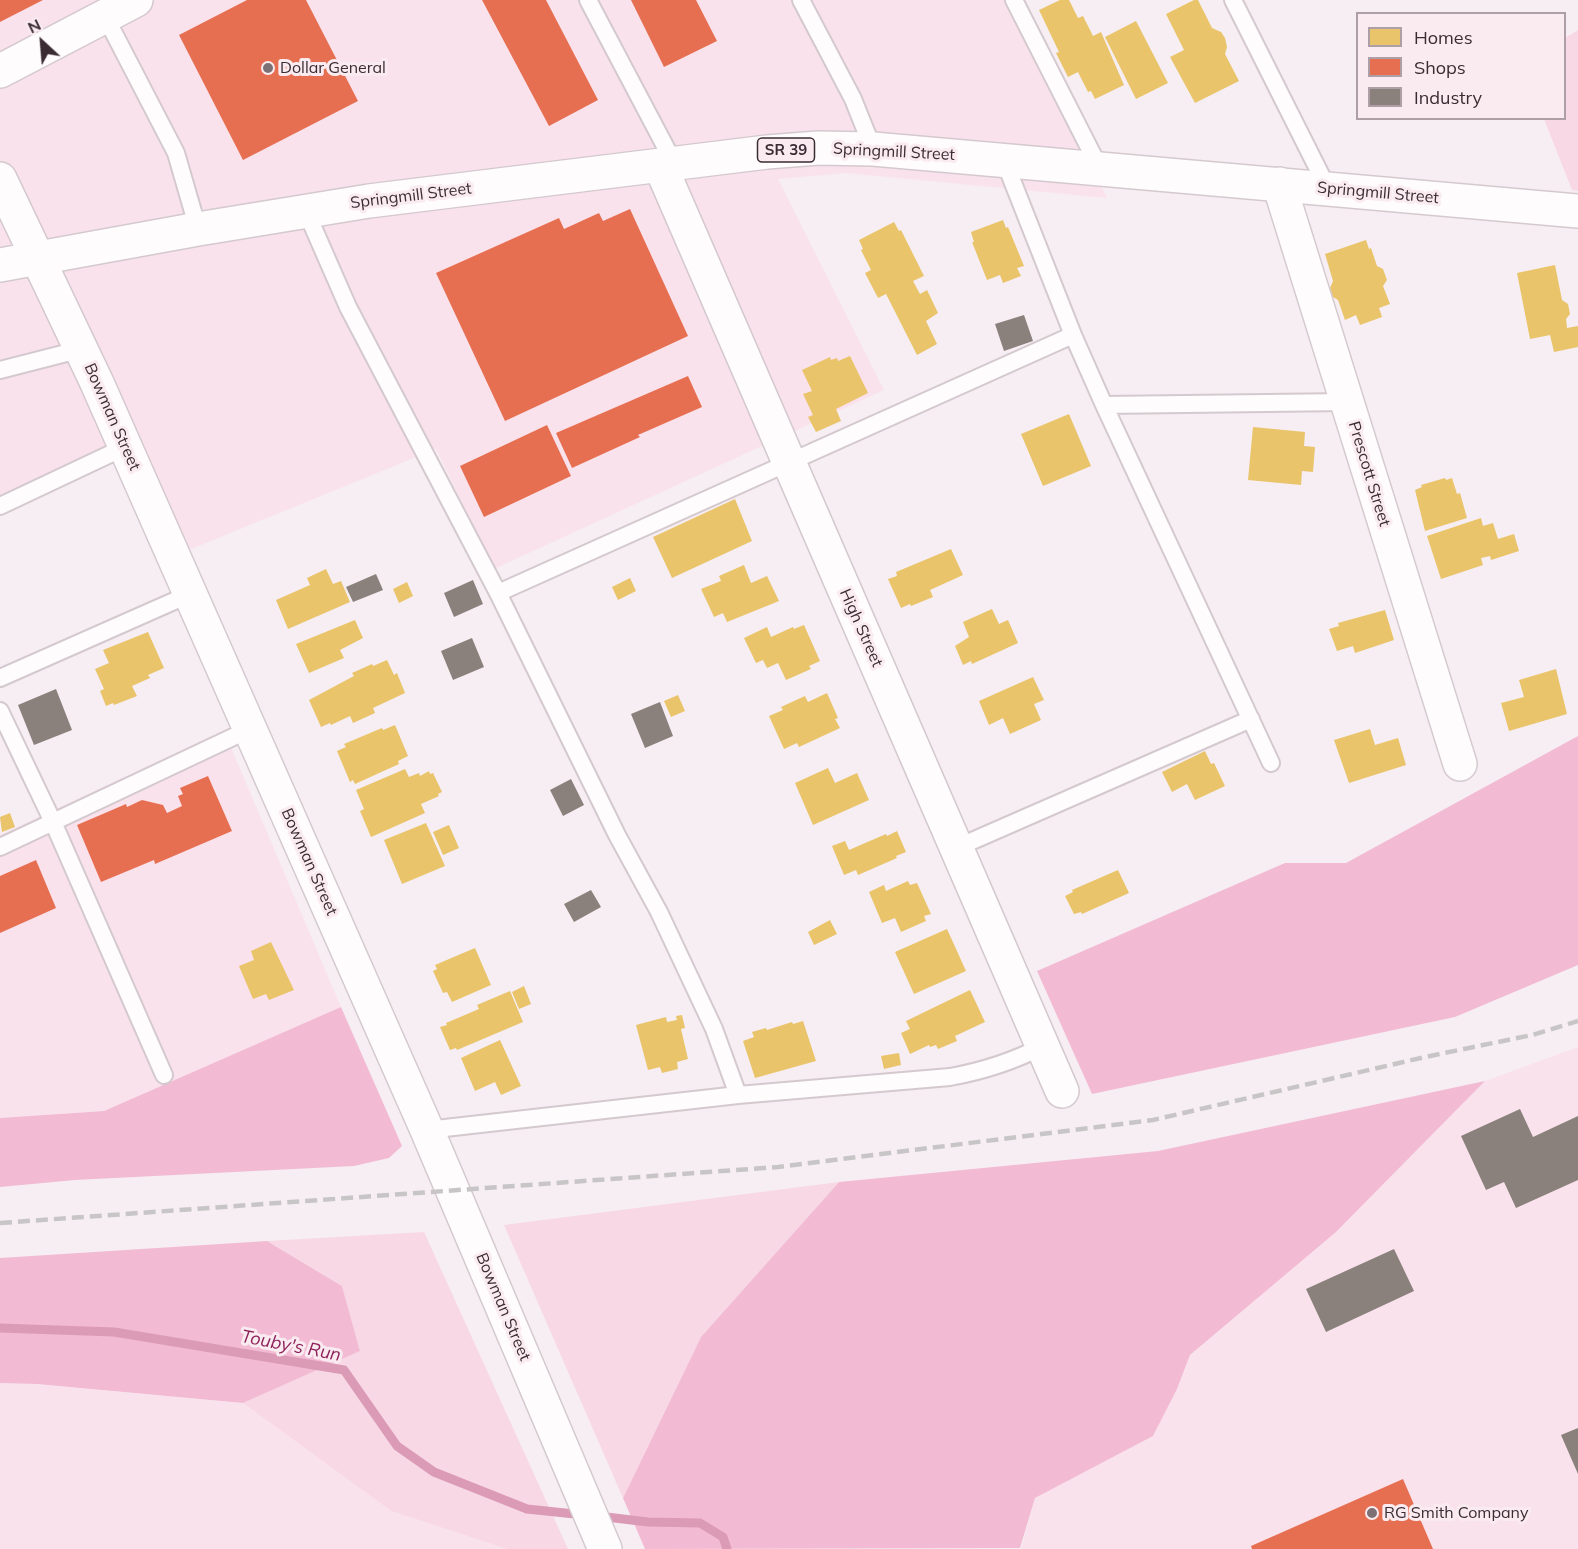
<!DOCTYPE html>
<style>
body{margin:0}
#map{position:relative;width:1578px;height:1549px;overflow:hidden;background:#f6eef2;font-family:Mulish,sans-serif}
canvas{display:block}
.legend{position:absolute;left:1356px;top:12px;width:210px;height:108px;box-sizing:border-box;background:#faebf1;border:2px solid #ad9fa5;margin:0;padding:8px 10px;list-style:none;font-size:18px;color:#3a2c32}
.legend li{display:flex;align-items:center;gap:12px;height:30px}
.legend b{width:30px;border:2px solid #ad9fa5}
.north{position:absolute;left:12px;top:12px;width:60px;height:60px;-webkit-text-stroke:4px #faebf1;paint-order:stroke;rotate:334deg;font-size:16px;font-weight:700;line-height:24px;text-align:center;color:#3a2c32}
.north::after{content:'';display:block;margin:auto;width:21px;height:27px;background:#3a2c32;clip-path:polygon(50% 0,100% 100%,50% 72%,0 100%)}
</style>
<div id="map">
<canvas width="1578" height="1549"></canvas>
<ul class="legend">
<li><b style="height:16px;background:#e9c46a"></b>Homes</li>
<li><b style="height:16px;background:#e76f51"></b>Shops</li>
<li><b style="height:16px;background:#8a817c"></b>Industry</li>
</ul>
<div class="north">N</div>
</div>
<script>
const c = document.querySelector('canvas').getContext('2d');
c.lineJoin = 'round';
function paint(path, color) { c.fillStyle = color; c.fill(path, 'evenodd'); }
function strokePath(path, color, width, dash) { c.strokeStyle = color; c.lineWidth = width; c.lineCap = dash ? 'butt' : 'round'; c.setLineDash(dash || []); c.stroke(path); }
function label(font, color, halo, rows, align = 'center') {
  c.font = font + ' Mulish,sans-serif'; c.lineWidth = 6; c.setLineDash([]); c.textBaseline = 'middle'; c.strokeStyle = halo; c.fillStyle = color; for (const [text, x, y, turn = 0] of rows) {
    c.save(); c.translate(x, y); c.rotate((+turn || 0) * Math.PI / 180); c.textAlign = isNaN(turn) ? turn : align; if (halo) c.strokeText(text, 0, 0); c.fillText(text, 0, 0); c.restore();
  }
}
const built = new Path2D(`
 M 0,0 L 1008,0 L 1107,198 L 846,173 L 778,179 L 884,390 L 494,569 L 436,449 L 179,554 L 125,447 L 0,498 Z
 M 224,731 L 341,1007 L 104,1111 L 0,1118 L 0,835 Z
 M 1578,1047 L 1578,1549 L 1021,1549 L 1035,1498 L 1153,1436 L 1177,1389 L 1190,1355 L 1336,1232 L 1485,1081 Z
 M 0,1383 L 37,1384 L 243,1403 L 391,1511 L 507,1549 L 0,1549 Z`);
const green = new Path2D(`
 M 1578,30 L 1578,191 L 1572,190 L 1544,119 L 1564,118 L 1565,38 Z
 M 839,1182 L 701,1337 L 623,1498 L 504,1225 Z
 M 424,1232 L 568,1549 L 507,1549 L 391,1511 L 243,1403 L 360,1351 L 342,1286 L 267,1241 Z`);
const forest = new Path2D(`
 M 1578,736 L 1578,965 L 1455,1017 L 1092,1094 L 1037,971 L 1285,863 L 1346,863 Z
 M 341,1007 L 402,1146 L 389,1158 L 354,1166 L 75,1180 L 0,1187 L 0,1118 L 104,1111 Z
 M 1485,1081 L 1336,1232 L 1190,1355 L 1177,1389 L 1153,1436 L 1035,1498 L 1020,1548 L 645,1549 L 623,1498 L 701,1337 L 839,1182 L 1158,1151 Z
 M 267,1241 L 342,1286 L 360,1351 L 243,1403 L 37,1384 L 0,1383 L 0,1258 Z`);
const homes = new Path2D(`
 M 1060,0 L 1069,0 L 1078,18 L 1083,16 L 1093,36 L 1101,32 L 1124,85 L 1095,99 L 1091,91 L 1088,92 L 1078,72 L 1068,77 L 1056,53 L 1059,52 L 1039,10 Z
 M 1194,0 L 1198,0 L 1212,28 L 1221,32 L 1225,38 L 1227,47 L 1225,54 L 1239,81 L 1195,103 L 1170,57 L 1184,50 L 1166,14 Z
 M 1136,21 L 1168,83 L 1136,99 L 1105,37 Z
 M 1003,220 L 1006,228 L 1008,227 L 1024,266 L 1017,268 L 1021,276 L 1003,283 L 1000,275 L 987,280 L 972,242 L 974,242 L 971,232 Z
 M 894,222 L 899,231 L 901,230 L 924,276 L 913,281 L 920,294 L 927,290 L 938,313 L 926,321 L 937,344 L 917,355 L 886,294 L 878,298 L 865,273 L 871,270 L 861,250 L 863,249 L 859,240 Z
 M 1366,240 L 1369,249 L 1371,248 L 1377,266 L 1383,269 L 1387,280 L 1383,286 L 1390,304 L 1379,308 L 1382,317 L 1360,325 L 1356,315 L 1345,320 L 1338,300 L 1333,297 L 1330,288 L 1333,281 L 1325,254 Z
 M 1555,265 L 1562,300 L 1568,304 L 1570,314 L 1566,319 L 1567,328 L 1578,326 L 1578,347 L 1554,352 L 1550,335 L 1530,339 L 1517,273 Z
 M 850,356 L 868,393 L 836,409 L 841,421 L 816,432 L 808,417 L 813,415 L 803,394 L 812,391 L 802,370 L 830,357 L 831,360 L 837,358 L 838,361 Z
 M 1069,414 L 1091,466 L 1043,486 L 1021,434 Z
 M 1253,427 L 1305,432 L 1304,446 L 1315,447 L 1313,472 L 1302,471 L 1301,485 L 1248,480 Z
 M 1445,478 L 1446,480 L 1452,478 L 1457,494 L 1460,493 L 1467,518 L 1425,531 L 1415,490 L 1422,487 L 1421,485 Z
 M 735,499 L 752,541 L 672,578 L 653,537 Z
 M 1481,518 L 1483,526 L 1493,523 L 1498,539 L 1514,534 L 1519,551 L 1491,560 L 1490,556 L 1481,558 L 1483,565 L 1441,579 L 1427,536 Z
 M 951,549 L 963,575 L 930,590 L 933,597 L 911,606 L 910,604 L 901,608 L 888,579 L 897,576 L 896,572 Z
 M 744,565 L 751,583 L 767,576 L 779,601 L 727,622 L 723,613 L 714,617 L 701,589 L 721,581 L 719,576 Z
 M 326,569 L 333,584 L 341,581 L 350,602 L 288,629 L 276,600 L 310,585 L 307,578 Z
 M 630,578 L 636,591 L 618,600 L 612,587 Z
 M 407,582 L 413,596 L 399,603 L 393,589 Z
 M 992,609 L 999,624 L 1008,620 L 1018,643 L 972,664 L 971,661 L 963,665 L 955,646 L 969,637 L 963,622 Z
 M 1385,610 L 1394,640 L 1355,653 L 1353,646 L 1337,651 L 1329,629 L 1339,626 L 1338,623 Z
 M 355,620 L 363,638 L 340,650 L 344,658 L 309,673 L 296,644 Z
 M 804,625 L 820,661 L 809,666 L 811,669 L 786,680 L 778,663 L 767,668 L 763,660 L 756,663 L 744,638 L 767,627 L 771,637 L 793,627 L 794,629 Z
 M 148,632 L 164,668 L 148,675 L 150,678 L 132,686 L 137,696 L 114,705 L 113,703 L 106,706 L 100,691 L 104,689 L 95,669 L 109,663 L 103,650 Z
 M 387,660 L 394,675 L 397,673 L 405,693 L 373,708 L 375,713 L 353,723 L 350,716 L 331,725 L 330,723 L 321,727 L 309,700 L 354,676 L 352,673 L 372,664 L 373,666 Z
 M 1556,669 L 1567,714 L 1509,731 L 1501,703 L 1524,697 L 1519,680 Z
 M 1033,677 L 1044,700 L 1034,704 L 1041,720 L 1010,734 L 1003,718 L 989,725 L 979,701 Z
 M 827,693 L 838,718 L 835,719 L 840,728 L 799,747 L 797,743 L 784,749 L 769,716 L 783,710 L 781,707 L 805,696 L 808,702 Z
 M 678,695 L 685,711 L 671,717 L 664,701 Z
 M 395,725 L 408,756 L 398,761 L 399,764 L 355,784 L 353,780 L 350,782 L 337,751 L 346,747 L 344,744 L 382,728 L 383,730 Z
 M 1370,729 L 1375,745 L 1398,738 L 1406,765 L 1349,783 L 1334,740 Z
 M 1205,751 L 1211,764 L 1214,763 L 1225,786 L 1195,800 L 1187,784 L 1172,792 L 1162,772 Z
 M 828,768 L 835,783 L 857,773 L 869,800 L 813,825 L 795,783 Z
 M 405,769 L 409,777 L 419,773 L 420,776 L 429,771 L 430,774 L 433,773 L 442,792 L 438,794 L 439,796 L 421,804 L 425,813 L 371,837 L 360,811 L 364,809 L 356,790 Z
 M 10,813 L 15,827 L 2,832 L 0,817 Z
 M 426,823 L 445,866 L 402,884 L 384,840 Z
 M 449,825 L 459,848 L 443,855 L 433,832 Z
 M 897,831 L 906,852 L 896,856 L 897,858 L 858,875 L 856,870 L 844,875 L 832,846 L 845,841 L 849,850 L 886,834 L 887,836 Z
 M 1118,870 L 1129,893 L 1082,914 L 1081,912 L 1074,914 L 1065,896 L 1073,892 L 1072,890 Z
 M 908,881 L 910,885 L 917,883 L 931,914 L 924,916 L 926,921 L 901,932 L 895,918 L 882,923 L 869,892 L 884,885 L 886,891 Z
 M 830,920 L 837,934 L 814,945 L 808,932 Z
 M 947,929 L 966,971 L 914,994 L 895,952 Z
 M 271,942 L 294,990 L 269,1000 L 266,994 L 253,999 L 239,966 L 254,960 L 251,951 Z
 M 475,948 L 491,985 L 452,1002 L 447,992 L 443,993 L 433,971 L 437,969 L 435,965 Z
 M 524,986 L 531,1004 L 519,1009 L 512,992 Z
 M 970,990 L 985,1022 L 955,1036 L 957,1041 L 938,1049 L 936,1045 L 930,1047 L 929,1045 L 910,1054 L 901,1033 L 910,1029 L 906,1021 Z
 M 510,991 L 523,1022 L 457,1050 L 456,1048 L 450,1050 L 440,1027 L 447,1025 L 446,1023 L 479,1009 L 477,1005 Z
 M 682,1015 L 685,1028 L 681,1029 L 688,1059 L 677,1062 L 678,1069 L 662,1073 L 660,1067 L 648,1070 L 636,1025 L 666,1017 L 667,1022 L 677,1020 L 676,1016 Z
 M 803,1021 L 816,1061 L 755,1078 L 743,1041 L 754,1037 L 752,1032 L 766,1028 L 767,1030 L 792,1022 L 793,1024 Z
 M 500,1040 L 521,1086 L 501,1095 L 495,1082 L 475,1091 L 461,1058 Z
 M 899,1053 L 901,1065 L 884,1069 L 881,1056 Z`);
const shops = new Path2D(`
 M 0,0 L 43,0 L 0,22 Z
 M 247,0 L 306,0 L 358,101 L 243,160 L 179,35 Z
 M 482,0 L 546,0 L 598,100 L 549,126 Z
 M 631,0 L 696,0 L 717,41 L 664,67 Z
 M 630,209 L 688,336 L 505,421 L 436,273 L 559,218 L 564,229 L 599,213 L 603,221 Z
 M 688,376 L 702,407 L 638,435 L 640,437 L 572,468 L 556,433 Z
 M 547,425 L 571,476 L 484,517 L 460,466 Z
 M 208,776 L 232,831 L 155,864 L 154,860 L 101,882 L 77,825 L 126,804 L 127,807 L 142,800 L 163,805 L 167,813 L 182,806 L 178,796 L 183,794 L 180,788 Z
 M 36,860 L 56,908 L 0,933 L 0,876 Z
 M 1403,1479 L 1433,1549 L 1252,1549 L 1251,1546 Z`);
const industry = new Path2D(`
 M 1024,315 L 1033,341 L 1004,351 L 995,324 Z
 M 376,574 L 383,590 L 353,602 L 346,587 Z
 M 473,580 L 483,604 L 454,617 L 444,593 Z
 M 472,638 L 484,667 L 453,680 L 441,651 Z
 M 56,689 L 72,730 L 34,745 L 18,705 Z
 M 660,702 L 673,736 L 645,748 L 631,714 Z
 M 571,779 L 584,805 L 563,816 L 550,790 Z
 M 591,890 L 601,907 L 574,922 L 564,904 Z
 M 1520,1109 L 1533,1137 L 1578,1116 L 1578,1180 L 1516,1208 L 1504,1182 L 1486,1190 L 1461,1136 Z
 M 1394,1249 L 1414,1291 L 1326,1332 L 1306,1289 Z
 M 1578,1428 L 1578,1474 L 1561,1435 Z`);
const stream = new Path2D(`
 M 0,1328 L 114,1332 L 344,1370 L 397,1446 L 434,1472 L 527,1509 L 584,1515
 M 598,1516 L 648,1522 L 700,1523 L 723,1537 L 727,1549`);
const lane = new Path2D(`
 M 588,0 L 674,163
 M 801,0 L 853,99 L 873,149
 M 1014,0 L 1100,169
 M 1233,0 L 1328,189
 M 105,16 L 176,153 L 198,229
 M 1004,160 L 1073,335 L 1104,405 L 1271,763
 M 306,211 L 348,307 L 498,593 L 617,835 L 659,912 L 714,1029 L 738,1095
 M 0,370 L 82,349
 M 1104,405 L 1347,402
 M 0,506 L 125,447
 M 498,593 L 1073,335
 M 0,678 L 190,594
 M 0,711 L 53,822 L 164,1075
 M 0,847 L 250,729
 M 956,848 L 1251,719
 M 427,1130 L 738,1095 L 950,1077 C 983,1071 1012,1062 1043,1046`);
const street = new Path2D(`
 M 0,71 L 136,0
 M 660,165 L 1062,1091
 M 1279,184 L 1460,764`);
const secondary = new Path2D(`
 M 0,179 L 97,383 L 427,1130 L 605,1549`);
const primary = new Path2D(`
 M 0,265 L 198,229 L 369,201 L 767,152 L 818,148 L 873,149 L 1578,211`);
const rail = new Path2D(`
 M 0,1223 L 778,1167 L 1153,1120 L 1425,1057 L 1532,1035 L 1578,1021`);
const markers = [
 [268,68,6,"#7c7075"],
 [1372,1513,6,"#7c7075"]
];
const shields = [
 [786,150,57]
];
const shieldNames = [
 ["SR 39",786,150]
];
const poiNames = [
 ["Dollar General",280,68],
 ["RG Smith Company",1384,1513]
];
const streetNames = [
 ["Springmill Street",894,152,3],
 ["Springmill Street",1378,193,5],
 ["Springmill Street",411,196,-7],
 ["Bowman Street",112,417,66],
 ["Prescott Street",1369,474,73],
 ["High Street",861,628,66],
 ["Bowman Street",309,862,66],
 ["Bowman Street",503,1307,67]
];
const waterNames = [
 ["Touby's Run",291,1346,11]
];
paint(built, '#fae2ec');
paint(green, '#f8d8e5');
paint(forest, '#f2bbd3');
paint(homes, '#e9c46a');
paint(shops, '#e76f51');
paint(industry, '#8a817c');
strokePath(stream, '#db9ab6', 9);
strokePath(lane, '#d4c9ce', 20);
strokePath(street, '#d4c9ce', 36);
strokePath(secondary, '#d4c9ce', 36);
strokePath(primary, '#d4c9ce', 36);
strokePath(lane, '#fefcfd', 16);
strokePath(street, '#fefcfd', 33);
strokePath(secondary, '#fefcfd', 33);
strokePath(primary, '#fefcfd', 33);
strokePath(rail, '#c8c5c7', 4.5, [12, 6]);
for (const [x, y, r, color] of markers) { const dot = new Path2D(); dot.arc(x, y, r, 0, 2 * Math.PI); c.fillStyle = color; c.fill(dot); strokePath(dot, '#faebf1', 2); }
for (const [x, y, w] of shields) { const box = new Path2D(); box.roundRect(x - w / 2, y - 12, w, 24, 4.5); c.fillStyle = '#faebf1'; c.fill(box); strokePath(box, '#3a2c32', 1.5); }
label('bold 15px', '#3a2c32', null, shieldNames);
label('16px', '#3a2c32', '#faebf1', poiNames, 'left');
label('16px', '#3a2c32', '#faebf1', streetNames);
label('italic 18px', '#8d225a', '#faebf1', waterNames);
</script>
